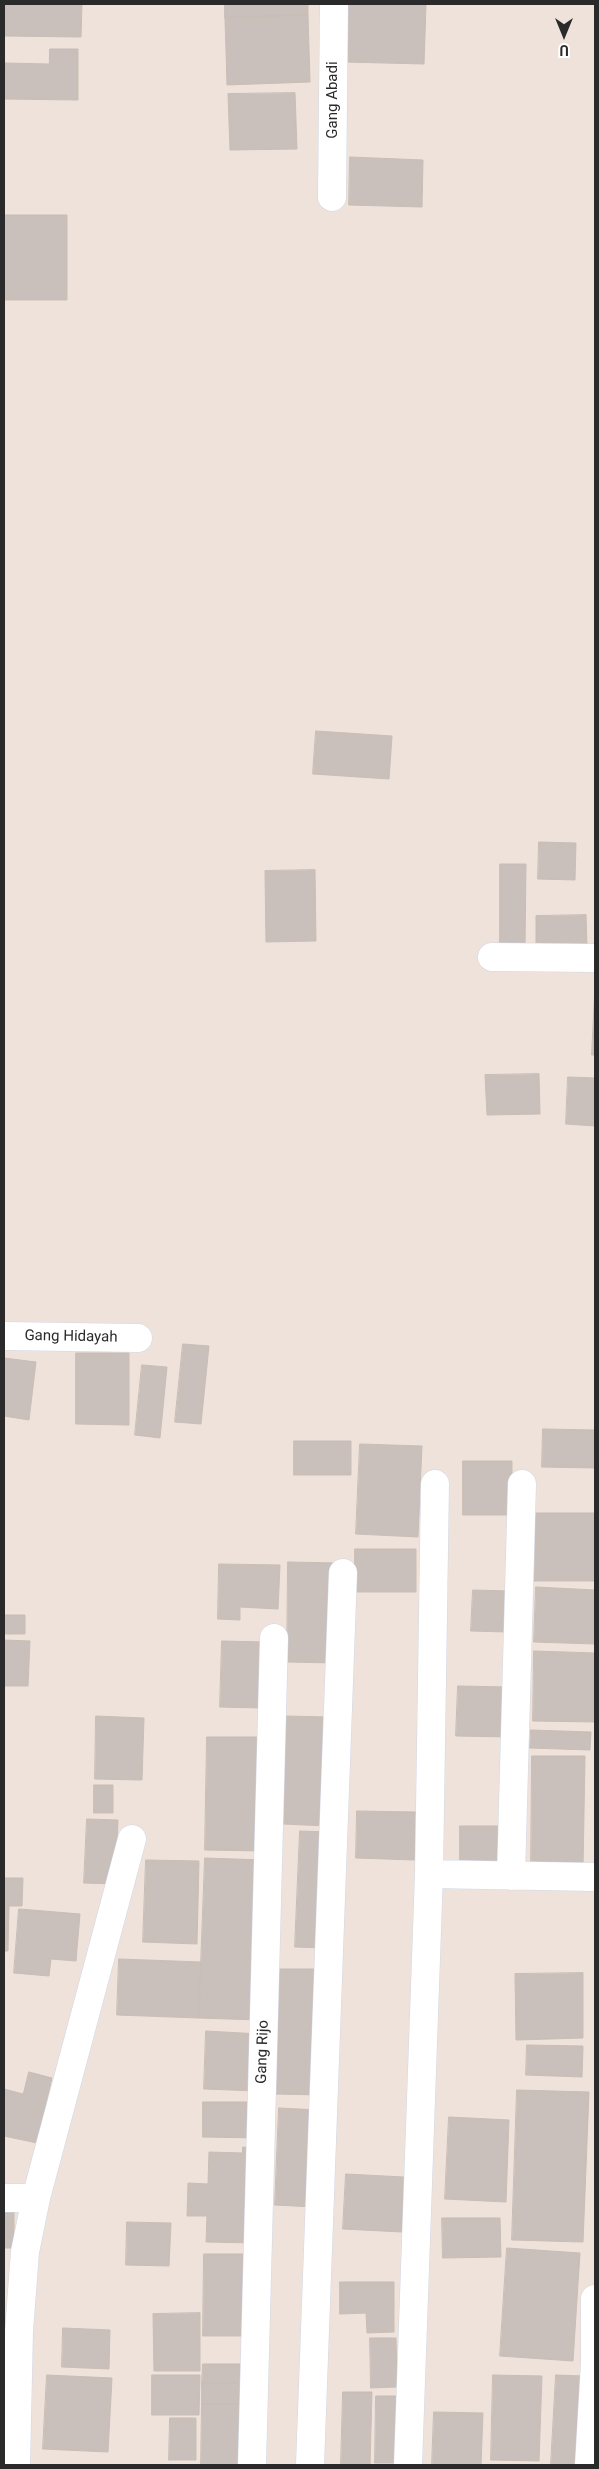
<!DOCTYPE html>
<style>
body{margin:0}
#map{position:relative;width:599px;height:2469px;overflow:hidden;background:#eee2db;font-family:Roboto,sans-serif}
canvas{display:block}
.frame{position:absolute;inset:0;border:5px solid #2a2a2a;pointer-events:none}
.north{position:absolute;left:539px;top:10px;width:50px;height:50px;-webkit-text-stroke:4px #fff;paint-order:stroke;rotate:180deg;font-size:14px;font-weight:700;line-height:20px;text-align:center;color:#2a2a2a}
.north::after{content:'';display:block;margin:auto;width:18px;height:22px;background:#2a2a2a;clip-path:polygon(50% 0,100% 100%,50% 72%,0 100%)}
</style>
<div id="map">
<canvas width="599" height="2469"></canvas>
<div class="frame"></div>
<div class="north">U</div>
</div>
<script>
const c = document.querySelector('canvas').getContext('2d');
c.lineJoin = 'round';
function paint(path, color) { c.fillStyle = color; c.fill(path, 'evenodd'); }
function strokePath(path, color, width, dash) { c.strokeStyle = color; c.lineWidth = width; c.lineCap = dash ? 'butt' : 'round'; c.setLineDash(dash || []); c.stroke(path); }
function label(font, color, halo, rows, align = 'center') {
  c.font = font + ' Roboto,sans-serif'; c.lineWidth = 4.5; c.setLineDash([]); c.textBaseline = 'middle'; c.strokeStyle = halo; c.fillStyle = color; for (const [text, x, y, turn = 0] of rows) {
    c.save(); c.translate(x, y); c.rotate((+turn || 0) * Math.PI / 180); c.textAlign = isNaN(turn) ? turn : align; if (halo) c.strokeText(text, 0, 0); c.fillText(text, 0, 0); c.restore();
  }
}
const building = new Path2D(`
 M 5,4 L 82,4 L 81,37 L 5,36 Z
 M 225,4 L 308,4 L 308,15 L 225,18 Z
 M 345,4 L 426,4 L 424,64 L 344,62 Z
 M 308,15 L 310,82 L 227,85 L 225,18 Z
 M 50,49 L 78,49 L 78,100 L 4,99 L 5,63 L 49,64 Z
 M 295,93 L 297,149 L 230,150 L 228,94 Z
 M 350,157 L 423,160 L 422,207 L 349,205 Z
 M 4,215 L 67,215 L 67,300 L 4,300 Z
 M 316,731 L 392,736 L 389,779 L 313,774 Z
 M 539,842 L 576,843 L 575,880 L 538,879 Z
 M 500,864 L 526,864 L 525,946 L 500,946 Z
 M 315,870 L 316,941 L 266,942 L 265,871 Z
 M 586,915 L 587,948 L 536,949 L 536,916 Z
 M 595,987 L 595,1055 L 592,1055 Z
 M 539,1074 L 540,1114 L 487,1115 L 485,1075 Z
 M 568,1077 L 595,1078 L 595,1126 L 566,1124 Z
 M 183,1344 L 209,1346 L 201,1424 L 175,1422 Z
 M 76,1353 L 129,1353 L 129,1425 L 76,1424 Z
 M 4,1358 L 36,1362 L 29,1420 L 4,1416 Z
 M 142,1365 L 167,1367 L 160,1438 L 135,1435 Z
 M 543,1429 L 595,1430 L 595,1468 L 542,1467 Z
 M 294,1441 L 351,1441 L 351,1475 L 294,1475 Z
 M 360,1444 L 422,1446 L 418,1537 L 356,1534 Z
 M 463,1461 L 512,1461 L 512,1515 L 463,1515 Z
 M 535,1513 L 595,1513 L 595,1581 L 534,1581 Z
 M 355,1549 L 416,1549 L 416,1592 L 355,1592 Z
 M 288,1562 L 336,1563 L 334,1663 L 287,1662 Z
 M 219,1564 L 280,1565 L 278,1609 L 240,1607 L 240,1620 L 218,1619 Z
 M 536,1587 L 595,1590 L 595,1644 L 534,1642 Z
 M 473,1590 L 509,1591 L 507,1632 L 471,1631 Z
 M 4,1615 L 25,1615 L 25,1634 L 4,1634 Z
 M 4,1640 L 30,1641 L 28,1686 L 4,1686 Z
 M 222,1641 L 263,1642 L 261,1708 L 220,1707 Z
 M 534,1651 L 595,1653 L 595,1722 L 533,1721 Z
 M 458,1686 L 509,1687 L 509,1737 L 456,1736 Z
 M 96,1716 L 144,1718 L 142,1780 L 95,1779 Z
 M 285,1716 L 330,1717 L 327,1826 L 283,1824 Z
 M 531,1730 L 591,1732 L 590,1750 L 530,1748 Z
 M 207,1737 L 263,1737 L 262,1851 L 205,1850 Z
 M 532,1756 L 585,1756 L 583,1868 L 531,1867 Z
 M 94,1785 L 113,1785 L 113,1813 L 94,1813 Z
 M 357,1811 L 416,1812 L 415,1860 L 356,1858 Z
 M 87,1819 L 118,1820 L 115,1884 L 84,1883 Z
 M 460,1826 L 504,1826 L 505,1866 L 460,1866 Z
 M 300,1831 L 328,1832 L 323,1948 L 295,1947 Z
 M 205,1858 L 265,1860 L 258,2020 L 199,2018 Z
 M 146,1860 L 199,1861 L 197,1944 L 143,1942 Z
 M 4,1878 L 23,1878 L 22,1906 L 9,1906 L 8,1951 L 4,1951 Z
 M 19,1909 L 80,1914 L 76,1961 L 51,1959 L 49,1976 L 14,1973 Z
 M 119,1959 L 201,1962 L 199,2018 L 117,2015 Z
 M 277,1969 L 323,1969 L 320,2095 L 275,2094 Z
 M 583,1973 L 583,2038 L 516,2040 L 515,1974 Z
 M 206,2031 L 260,2034 L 258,2091 L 204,2089 Z
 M 527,2045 L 583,2046 L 582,2077 L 526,2075 Z
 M 29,2072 L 52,2078 L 37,2143 L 4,2136 L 4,2089 L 23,2094 Z
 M 517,2090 L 589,2092 L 583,2242 L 512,2240 Z
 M 203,2102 L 259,2102 L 258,2138 L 203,2137 Z
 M 279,2108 L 318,2110 L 314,2207 L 275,2205 Z
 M 449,2117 L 509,2120 L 506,2202 L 445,2199 Z
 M 243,2147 L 256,2148 L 253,2243 L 206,2242 L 207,2216 L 187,2216 L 188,2183 L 208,2184 L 209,2152 L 242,2153 Z
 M 346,2174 L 404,2177 L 402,2232 L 343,2229 Z
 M 4,2207 L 14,2207 L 14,2248 L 4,2248 Z
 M 442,2218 L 500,2218 L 501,2257 L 443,2258 Z
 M 127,2222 L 171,2223 L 169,2266 L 126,2265 Z
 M 507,2248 L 580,2253 L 573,2361 L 500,2356 Z
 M 204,2254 L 252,2254 L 252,2336 L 203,2336 Z
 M 340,2282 L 394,2282 L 394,2332 L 367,2333 L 366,2313 L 340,2314 Z
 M 200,2313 L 200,2371 L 154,2371 L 153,2314 Z
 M 63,2328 L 110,2330 L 109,2369 L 62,2367 Z
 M 370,2338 L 396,2338 L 397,2387 L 371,2388 Z
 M 203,2364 L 251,2364 L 250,2383 L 202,2383 Z
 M 47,2375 L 112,2378 L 108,2452 L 43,2449 Z
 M 152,2375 L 200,2375 L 199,2415 L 152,2415 Z
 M 493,2375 L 542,2376 L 539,2461 L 491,2460 Z
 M 556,2375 L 583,2376 L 578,2465 L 551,2465 Z
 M 202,2383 L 250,2383 L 250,2404 L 202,2404 Z
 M 343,2392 L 372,2392 L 370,2465 L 341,2465 Z
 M 376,2396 L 407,2396 L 405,2463 L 375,2463 Z
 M 202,2404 L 250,2404 L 248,2465 L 201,2465 Z
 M 434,2412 L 483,2413 L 481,2465 L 432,2465 Z
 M 170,2418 L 196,2418 L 196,2460 L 169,2460 Z`);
const minor = new Path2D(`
 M 332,197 L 334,4
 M 492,957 L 595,958
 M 4,1336 L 138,1338
 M 429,1874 L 595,1877
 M 511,1876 L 522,1484
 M 4,2198 L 36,2198
 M 16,2465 L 19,2331 L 25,2252 L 36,2198 L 132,1839
 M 252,2465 L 274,1638
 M 310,2465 L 343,1573
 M 408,2465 L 429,1874 L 435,1484
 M 589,2465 L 595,2363 L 595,2299`);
const streetNames = [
 ["Gang Abadi",333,100,-90],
 ["Gang Hidayah",71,1337,1],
 ["Gang Rijo",263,2052,-88]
];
paint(building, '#c9bfbb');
strokePath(building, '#c9bdb4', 1);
strokePath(minor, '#d0d8e4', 29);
strokePath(minor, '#fff', 28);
label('15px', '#2a2a2a', '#fff', streetNames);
</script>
